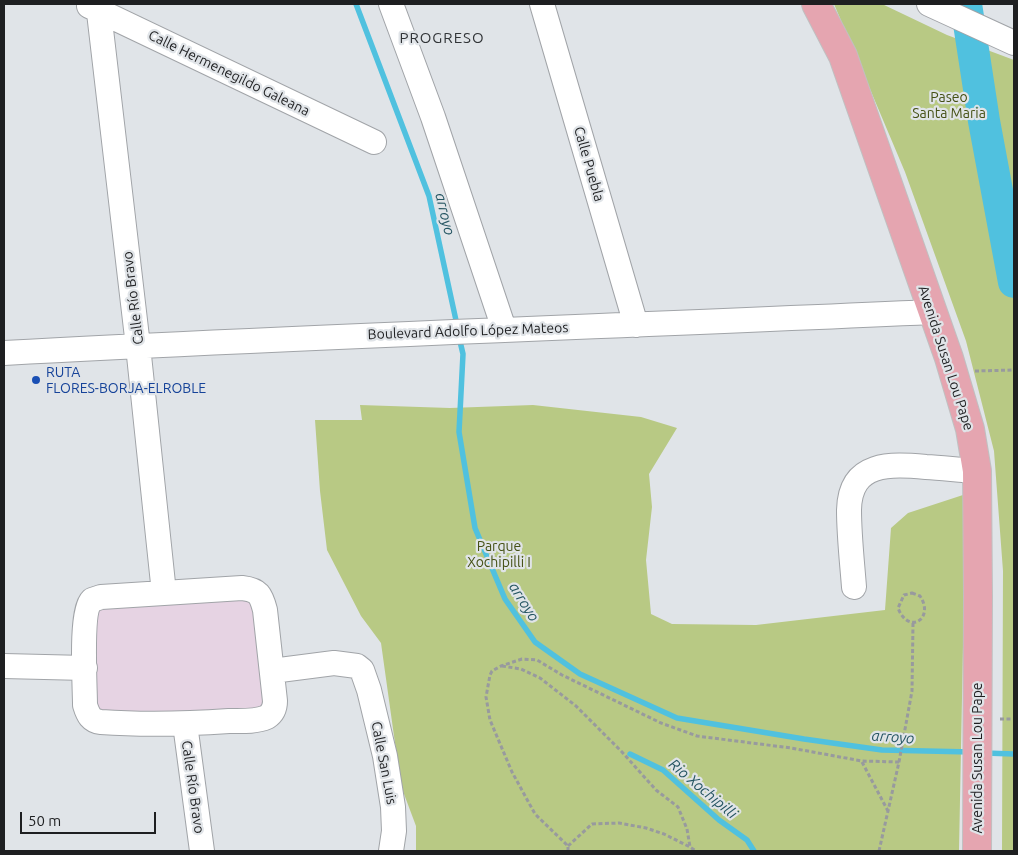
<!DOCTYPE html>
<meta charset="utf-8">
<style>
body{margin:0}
#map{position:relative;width:1018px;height:855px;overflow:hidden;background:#e0e4e8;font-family:Ubuntu,sans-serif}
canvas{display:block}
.frame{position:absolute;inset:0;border:5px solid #1e1f21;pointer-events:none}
.scale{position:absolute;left:20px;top:812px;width:136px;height:22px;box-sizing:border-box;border:2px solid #1e1f21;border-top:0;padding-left:6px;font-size:15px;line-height:18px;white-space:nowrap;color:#1e1f21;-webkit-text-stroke:4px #e0e4e8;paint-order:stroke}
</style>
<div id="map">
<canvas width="1018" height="855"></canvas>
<div class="frame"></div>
<div class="scale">50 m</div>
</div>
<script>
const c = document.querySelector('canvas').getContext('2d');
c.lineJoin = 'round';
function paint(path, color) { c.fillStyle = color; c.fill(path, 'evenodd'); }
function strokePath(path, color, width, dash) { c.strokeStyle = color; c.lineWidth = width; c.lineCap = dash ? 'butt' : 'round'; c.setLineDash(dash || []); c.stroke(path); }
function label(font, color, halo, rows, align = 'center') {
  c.font = font + ' Ubuntu,sans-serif'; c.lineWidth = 4.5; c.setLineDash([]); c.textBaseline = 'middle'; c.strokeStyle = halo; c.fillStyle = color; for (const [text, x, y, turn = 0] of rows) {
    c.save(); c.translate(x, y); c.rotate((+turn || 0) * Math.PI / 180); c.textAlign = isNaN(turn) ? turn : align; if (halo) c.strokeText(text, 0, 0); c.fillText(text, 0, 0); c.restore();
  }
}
const education = new Path2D(`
 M 257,599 L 268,712 L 92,716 L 91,607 Z`);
const green = new Path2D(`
 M 834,4 L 882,4 L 947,35 L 1014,60 L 1014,851 L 1002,851 L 1003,571 L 994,451 L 966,341 L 905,172 Z
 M 360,405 L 450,408 L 533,405 L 641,417 L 677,428 L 649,474 L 652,507 L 646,560 L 651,614 L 672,624 L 756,625 L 885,610 L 891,528 L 908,513 L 966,494 L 959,851 L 416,851 L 416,826 L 401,786 L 381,643 L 361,616 L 327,550 L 320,491 L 315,420 L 362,420 Z`);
const stream = new Path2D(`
 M 356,4 L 429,196 L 457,325
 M 459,337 L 463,354 L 459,432 L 475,528 L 505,599 L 535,642 L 580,674 L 677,718 L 804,739 L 882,750 L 971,752
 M 985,753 L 1014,754
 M 630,754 L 663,770 L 719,820 L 747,840 L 754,851`);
const river = new Path2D(`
 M 966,4 L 984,121 L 1014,282`);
const path = new Path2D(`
 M 975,371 L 1014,370
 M 912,593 L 920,596 C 935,618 909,636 898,608 L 904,595 Z
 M 502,666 L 521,669 L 540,678 L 576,706 L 622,752 L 656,790 L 678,807 L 687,829 L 690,847 L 696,851
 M 1000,719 L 1014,719
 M 862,762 L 888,811
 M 568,846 L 592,824 L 619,823 L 646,828 L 664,834 L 690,847
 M 568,851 L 568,846 L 535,814 L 512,772 L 490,720 L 486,697 L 490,675 L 492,671 L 501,666 L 522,659 L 537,660 L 562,675 L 661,723 L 697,736 L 791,748 L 862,761 L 899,762
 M 879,851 L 899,762 L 912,691 L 913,623`);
const minor = new Path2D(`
 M 98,4 L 138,346 L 164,593
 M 391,4 L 433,117 L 504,329
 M 542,4 L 636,325
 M 929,4 L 1014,43
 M 89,6 L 374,142
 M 4,353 C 313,336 623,326 932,312
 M 854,587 C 852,561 849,535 849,510 C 850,461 891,464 926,467 C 943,468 960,470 977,471
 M 242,588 C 259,590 261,595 265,610 L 275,701 C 275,707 273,713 267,717 C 256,722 240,721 229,721 C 186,724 143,725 101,722 C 91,721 88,715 85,705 C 85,686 80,611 92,600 L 101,597 Z
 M 4,666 L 85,668
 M 272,671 L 334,663 L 357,666 L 362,670 L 369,690 L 385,756 L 393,807 L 394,831 L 391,851
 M 185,724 L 202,851`);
const major = new Path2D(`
 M 816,4 L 843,56 L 949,358 L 970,429 L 977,471 L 978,596 L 977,851`);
const markers = [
 [36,380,5,"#1a4fb4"]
];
const streetNames = [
 ["Calle Hermenegildo Galeana",229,73,26],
 ["Calle Puebla",589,164,74],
 ["Calle Río Bravo",133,298,-97],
 ["Boulevard Adolfo López Mateos",468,331,-2],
 ["Avenida Susan Lou Pape",946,358,72],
 ["Avenida Susan Lou Pape",977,758,-90],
 ["Calle San Luis",384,763,79],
 ["Calle Río Bravo",193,787,82]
];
const parkNames = [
 ["Paseo",949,97],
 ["Santa Maria",949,113],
 ["Parque",499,546],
 ["Xochipilli I",499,562]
];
const transitNames = [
 ["RUTA",46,372],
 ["FLORES-BORJA-ELROBLE",46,388]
];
const neighbourhoodNames = [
 ["PROGRESO",442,38]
];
const waterNames = [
 ["arroyo",445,214,77],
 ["arroyo",524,602,58],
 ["arroyo",893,737,4],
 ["Rio Xochipilli",703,789,40]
];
paint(education, '#e6d3e3');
paint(green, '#b8c984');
strokePath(stream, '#50c1df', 5.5);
strokePath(river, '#50c1df', 32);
strokePath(minor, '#a1a4a8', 26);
strokePath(major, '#c0c0c1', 30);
strokePath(path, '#989a9e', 3, [4, 2.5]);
strokePath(minor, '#fff', 24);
strokePath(major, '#e5a5b0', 28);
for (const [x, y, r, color] of markers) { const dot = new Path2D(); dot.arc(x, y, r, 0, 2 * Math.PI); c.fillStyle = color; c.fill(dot); strokePath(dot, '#e0e4e8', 2); }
label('14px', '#1e1f21', '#e0e4e8', streetNames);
label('14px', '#455115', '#e0e4e8', parkNames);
label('14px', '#164399', '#e0e4e8', transitNames, 'left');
c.letterSpacing = '1px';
label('15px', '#313437', '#e0e4e8', neighbourhoodNames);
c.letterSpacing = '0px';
label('italic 15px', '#255562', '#e0e4e8', waterNames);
</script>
